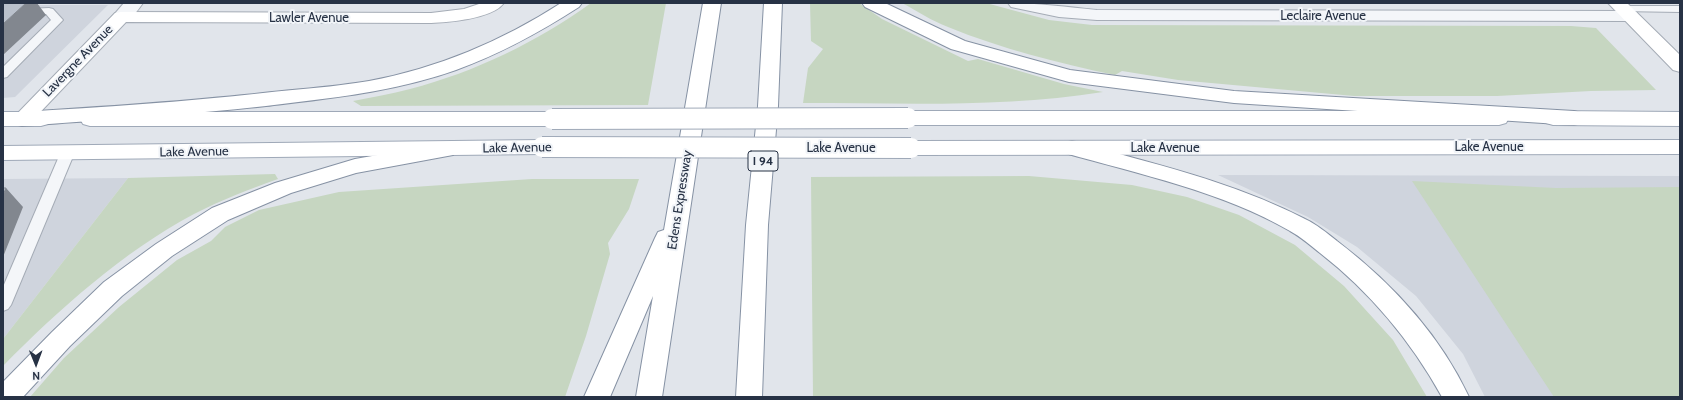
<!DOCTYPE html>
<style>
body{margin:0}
#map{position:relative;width:1683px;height:400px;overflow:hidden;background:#e1e5eb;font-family:Cabin,sans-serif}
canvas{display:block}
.frame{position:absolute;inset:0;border:4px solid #273245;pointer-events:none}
.north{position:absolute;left:16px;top:344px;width:40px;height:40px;-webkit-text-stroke:3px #f1f4f8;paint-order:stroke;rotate:179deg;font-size:11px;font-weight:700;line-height:16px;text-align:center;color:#273245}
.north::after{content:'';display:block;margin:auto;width:14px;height:18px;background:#273245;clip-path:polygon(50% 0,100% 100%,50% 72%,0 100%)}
</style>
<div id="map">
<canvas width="1683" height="400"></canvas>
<div class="frame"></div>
<div class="north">N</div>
</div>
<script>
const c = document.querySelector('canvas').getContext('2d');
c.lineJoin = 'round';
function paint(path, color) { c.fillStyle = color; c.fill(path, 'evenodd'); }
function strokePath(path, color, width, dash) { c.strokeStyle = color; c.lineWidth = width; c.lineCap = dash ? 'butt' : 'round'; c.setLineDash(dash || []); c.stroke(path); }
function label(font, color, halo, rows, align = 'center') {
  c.font = font + ' Cabin,sans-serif'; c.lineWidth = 4; c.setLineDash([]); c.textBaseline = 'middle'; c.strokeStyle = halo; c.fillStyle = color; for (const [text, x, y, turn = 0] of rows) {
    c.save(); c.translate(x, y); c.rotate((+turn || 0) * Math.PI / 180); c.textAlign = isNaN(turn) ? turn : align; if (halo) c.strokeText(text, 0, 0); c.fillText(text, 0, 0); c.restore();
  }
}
const built = new Path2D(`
 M 3,5 L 108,5 L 15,97 L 3,98 Z
 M 1218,175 L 1680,176 L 1680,397 L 1485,397 L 1463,354 L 1416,296 L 1357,247 L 1308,217 Z
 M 128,178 L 3,339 L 3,179 Z`);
const green = new Path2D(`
 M 591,3 L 666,3 L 648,105 L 361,106 L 353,101 C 372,97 391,94 410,89 C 475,72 537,42 591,3 Z
 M 810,3 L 859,3 L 882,19 L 968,61 L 978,59 L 1064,84 L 1103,92 C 1004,108 903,103 803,103 L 808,68 L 823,49 L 811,41 Z
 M 902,3 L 986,3 L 1049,20 L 1092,25 L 1571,26 L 1596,28 L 1656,90 L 1591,91 L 1497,96 L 1354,96 L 1178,80 L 1122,71 L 1115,75 C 1058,63 1002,49 948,27 C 932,21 917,11 902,3 Z
 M 275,174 L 278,179 C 250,189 221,200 194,214 C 123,252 59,309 3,366 L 3,339 L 128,178 Z
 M 1029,176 L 1132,185 L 1187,197 L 1239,215 L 1295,245 L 1344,286 L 1393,340 L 1427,397 L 813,397 L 811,177 Z
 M 532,179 L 639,179 L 629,209 L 608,243 L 610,254 L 586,336 L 565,397 L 30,397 L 64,358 L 119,307 L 177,260 L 211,241 L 225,227 L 259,210 L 339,192 Z
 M 1412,181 L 1556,188 L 1680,187 L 1680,397 L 1554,397 Z`);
const lane = new Path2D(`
 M 1624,6 L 1680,6 L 1680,12 L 1620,11 L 1618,9 Z
 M 49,8 L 53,9 L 63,20 L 7,77 L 3,78 L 3,67 L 51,20 L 46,14 L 3,16 L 3,10 Z
 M 67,149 L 72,151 L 74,154 L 11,305 L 8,309 L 3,311 L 3,287 L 60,154 L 62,151 Z`);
const street = new Path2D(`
 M 124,3 L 143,3 C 136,13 128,24 115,21 L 112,17 Z
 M 1008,3 C 1038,3 1067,7 1097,10 L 1630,11 L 1636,12 L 1639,16 L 1636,20 L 1630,21 L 1097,20 L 1059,17 L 1011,7 Z`);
const secondary = new Path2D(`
 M 482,3 L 504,3 C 492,19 450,22 431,23 L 126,22 L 29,124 L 22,126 L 15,124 L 12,119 L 115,13 L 121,12 L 431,13 L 464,9 Z
 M 1608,3 L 1627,3 L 1680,55 L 1680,72 L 1673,70 Z`);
const primary = new Path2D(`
 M 908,111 L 1499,111 L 1506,113 L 1509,118 L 1506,123 L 1499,125 L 908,125 L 901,123 L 898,118 L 901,113 Z
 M 1553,111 L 1680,112 L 1680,126 L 1553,125 L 1546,123 L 1543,118 L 1546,113 Z
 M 3,112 L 41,112 L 48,114 L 51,119 L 48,124 L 41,126 L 3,126 Z
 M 90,112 L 552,112 L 559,114 L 562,119 L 559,124 L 552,126 L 90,126 L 83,124 L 80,119 L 83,114 Z
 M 542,140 L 549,142 L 552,147 L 549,152 L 542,154 L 3,160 L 3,146 Z
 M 1680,140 L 1680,154 L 911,155 L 904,153 L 901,148 L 904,143 L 911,141 Z`);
const highway = new Path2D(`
 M 561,3 L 582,3 L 579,7 C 540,32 500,54 456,70 C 394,92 331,98 266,106 C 185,115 103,120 22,126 L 15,124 L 12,119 L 15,114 L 22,112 C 103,107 183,102 263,93 C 299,89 334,87 369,81 C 438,68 502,41 561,3 Z
 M 703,3 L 721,3 L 662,397 L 636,397 L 653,296 L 610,397 L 584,397 L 655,238 L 658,232 L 664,230 Z
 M 764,3 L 782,3 L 778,106 L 768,225 L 762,397 L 736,397 L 746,225 L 758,106 Z
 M 862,3 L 885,3 L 965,41 L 1070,70 L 1234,91 L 1574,111 L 1581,113 L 1584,118 L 1581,123 L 1574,125 L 1234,103 L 1069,82 L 951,49 L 865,7 Z
 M 1072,141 C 1150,163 1232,181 1305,219 C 1316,224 1327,233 1337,241 C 1391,282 1440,335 1469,397 L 1442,397 C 1411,341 1370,292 1320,253 C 1310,245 1301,237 1290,231 C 1223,192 1139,174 1065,153 L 1062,148 L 1065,143 Z
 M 446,143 L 453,145 L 456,150 L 453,155 L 356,173 L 291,193 L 228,220 L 172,256 L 122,296 L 70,346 L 23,397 L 3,397 L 3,382 L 52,332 L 104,282 L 156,244 L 212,208 L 275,183 L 355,159 Z`);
const primaryBridge = new Path2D(`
 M 552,119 L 908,118
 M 542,147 L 911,148`);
const shadedWall = new Path2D(`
 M 26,3 L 37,3 L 46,15 L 3,55 L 3,24 Z
 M 6,188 L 23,207 L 3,257 L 3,195 Z`);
const building = new Path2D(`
 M 3,3 L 26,3 L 3,24 Z
 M 3,188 L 6,188 L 3,195 Z`);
const shields = [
 [763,161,30]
];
const shieldNames = [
 ["I 94",763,161]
];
const streetNames = [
 ["Leclaire Avenue",1323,16],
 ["Lawler Avenue",309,18],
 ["Lavergne Avenue",78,61,-46],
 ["Lake Avenue",1489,147],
 ["Lake Avenue",517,148,-1],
 ["Lake Avenue",841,148],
 ["Lake Avenue",1165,148],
 ["Lake Avenue",194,152,-1],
 ["Edens Expressway",680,200,-81]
];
paint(built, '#cfd4dd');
paint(green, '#c6d6c1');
strokePath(lane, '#a5acb6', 2);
strokePath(street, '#a5acb6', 2);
strokePath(secondary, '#a5acb6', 2);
strokePath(primary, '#9fa9b8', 2);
strokePath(highway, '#8692a4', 2);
paint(lane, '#f4f6f9');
paint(street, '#f4f6f9');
paint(secondary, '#fff');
paint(primary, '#fff');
paint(highway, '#fff');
strokePath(primaryBridge, '#9fa9b8', 22, []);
strokePath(primaryBridge, '#fff', 20);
paint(shadedWall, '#82878f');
paint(building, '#bac1cc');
strokePath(building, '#82878f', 1);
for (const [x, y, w] of shields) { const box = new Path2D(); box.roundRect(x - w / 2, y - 10, w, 20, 3); c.fillStyle = '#f1f4f8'; c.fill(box); strokePath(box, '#273245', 1); }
label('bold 12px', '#273245', null, shieldNames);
label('13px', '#273245', '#f1f4f8', streetNames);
</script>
